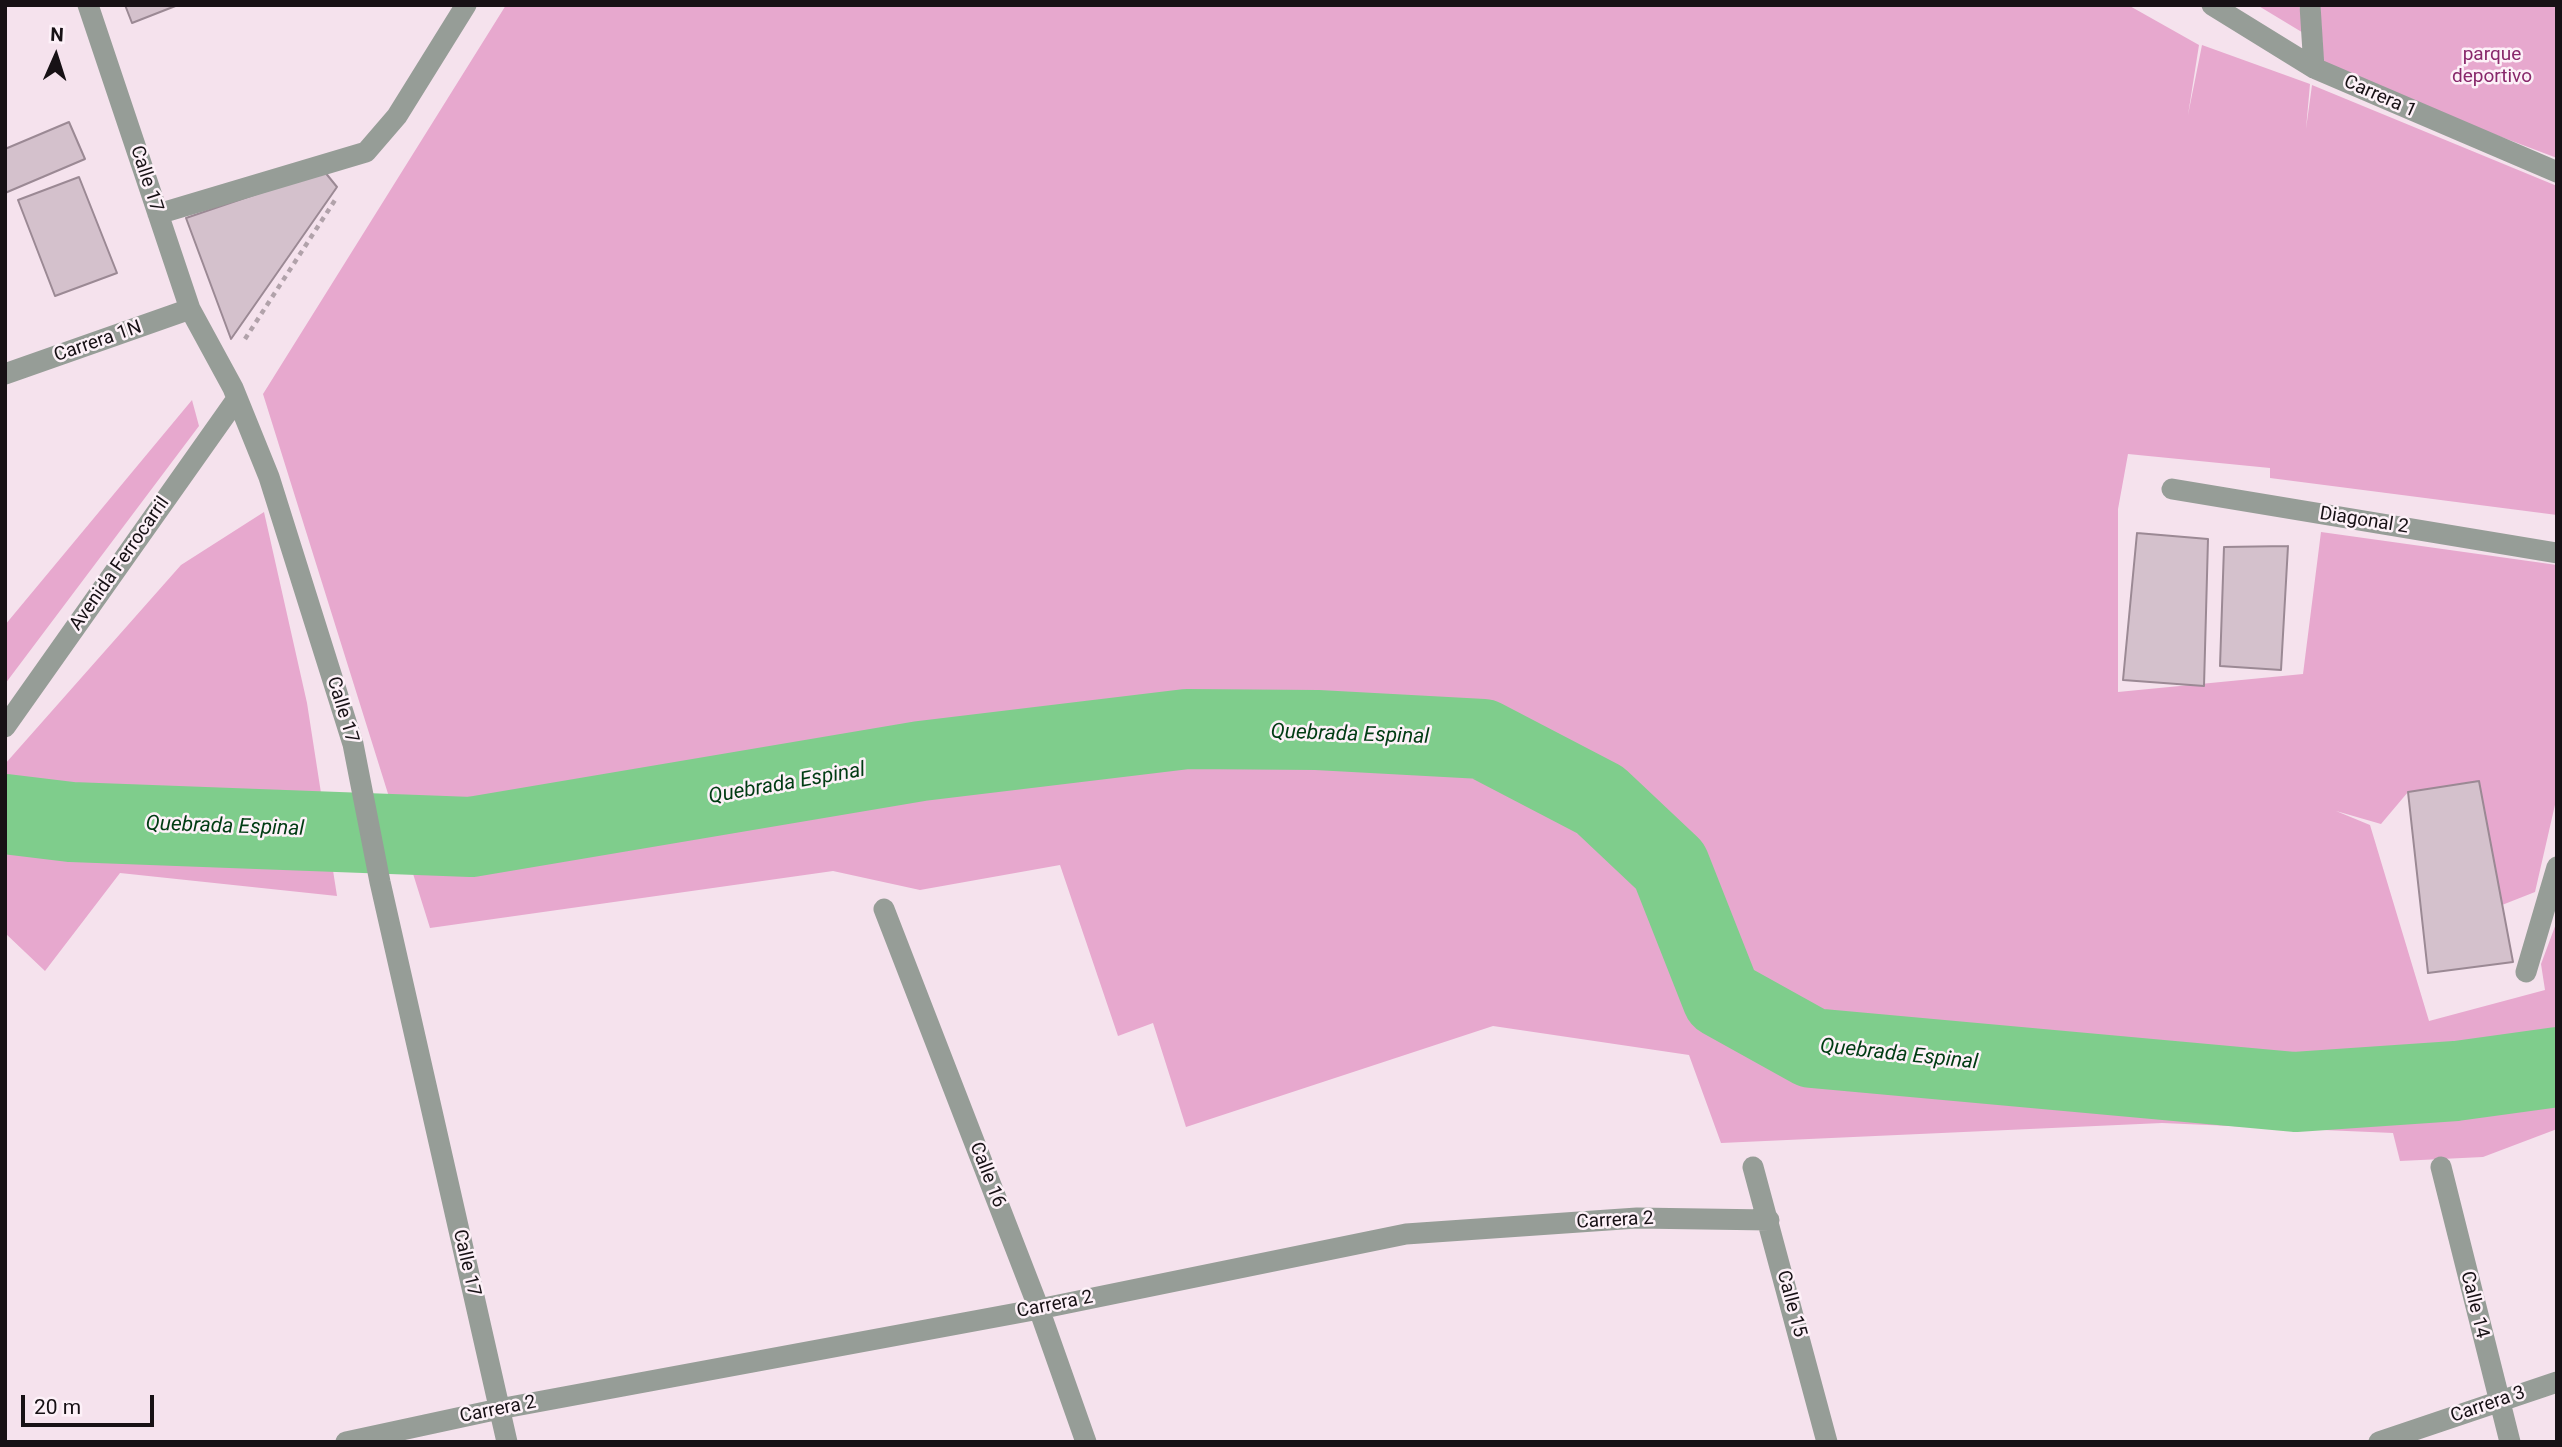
<!DOCTYPE html>
<style>
body{margin:0}
#map{position:relative;width:2562px;height:1447px;overflow:hidden;background:#f5e2ed;font-family:Roboto,sans-serif}
canvas{display:block}
.frame{position:absolute;inset:0;border:7px solid #171115;pointer-events:none}
.north{position:absolute;left:21px;top:21px;width:70px;height:70px;-webkit-text-stroke:5px #fdf1f8;paint-order:stroke;rotate:3deg;font-size:19px;font-weight:700;line-height:28px;text-align:center;color:#171115}
.north::after{content:'';display:block;margin:auto;width:24px;height:32px;background:#171115;clip-path:polygon(50% 0,100% 100%,50% 72%,0 100%)}
.scale{position:absolute;left:21px;top:1395px;width:133px;height:32px;box-sizing:border-box;border:4px solid #171115;border-top:0;padding-left:9px;font-size:21px;line-height:24px;white-space:nowrap;color:#171115;-webkit-text-stroke:5px #fdf1f8;paint-order:stroke}
</style>
<div id="map">
<canvas width="2562" height="1447"></canvas>
<div class="frame"></div>
<div class="north">N</div>
<div class="scale">20 m</div>
</div>
<script>
const c = document.querySelector('canvas').getContext('2d');
c.lineJoin = 'round';
function fillPath(path, color) {
  c.fillStyle = color;
  c.fill(path, 'evenodd');
}
function shape(rows) {
  const path = new Path2D();
  for (const r of rows) {
    path.moveTo(r[0], r[1]);
    for (let i = 2; i < r.length; i += 2) path.lineTo(r[i], r[i + 1]);
  }
  return path;
}
function stroke(path, color, width, dash) {
  c.strokeStyle = color;
  c.lineWidth = width;
  c.lineCap = dash ? 'butt' : 'round';
  c.setLineDash(dash || []);
  c.stroke(path);
}
function drawText(font, color, halo, rows, align = 'center') {
  c.font = font + ' Roboto,sans-serif';
  c.lineWidth = 5;
  c.setLineDash([]);
  c.textBaseline = 'middle';
  c.strokeStyle = halo;
  c.fillStyle = color;
  for (const [text, x, y, turn = 0] of rows) {
    c.save();
    c.translate(x, y);
    c.rotate((+turn || 0) * Math.PI / 180);
    c.textAlign = isNaN(turn) ? turn : align;
    if (halo) c.strokeText(text, 0, 0);
    c.fillText(text, 0, 0);
    c.restore();
  }
}
const green = shape([
 [506,5,2128,5,2199,45,2188,115,2202,45,2310,84,2306,129,2312,85,2557,186,2557,515,2270,478,2270,468,2128,454,2118,509,2118,692,2303,674,2321,532,2557,565,2557,796,2535,892,2502,905,2479,781,2408,792,2381,824,2336,811,2370,825,2429,1021,2545,990,2541,964,2557,921,2557,1129,2483,1157,2400,1161,2393,1133,2162,1123,1721,1143,1689,1055,1493,1026,1186,1127,1153,1023,1118,1036,1060,865,920,890,833,871,430,928,263,394],
 [2257,5,2299,5,2305,34],
 [2320,5,2557,5,2557,158,2324,70],
 [192,400,199,426,5,684,5,625],
 [264,512,307,703,337,896,120,873,45,971,5,933,5,764,181,565]
]);
const river = shape([
 [5,814,71,822,471,837,921,761,1187,729,1317,730,1483,739,1600,800,1670,866,1722,998,1812,1048,2295,1092,2456,1081,2557,1067]
]);
const building = shape([
 [125,5,178,5,132,23,125,5],
 [69,122,85,159,5,193,5,149,69,122],
 [324,171,337,187,231,339,186,218,324,171],
 [79,177,117,273,55,296,18,200,79,177],
 [2137,533,2208,539,2204,686,2123,680,2137,533],
 [2288,546,2281,670,2220,666,2224,547,2288,546],
 [2479,781,2513,962,2428,973,2408,792,2479,781]
]);
const path = shape([
 [245,339,337,197]
]);
const minor = shape([
 [88,5,190,309,233,388,269,477,353,744,380,882,507,1442],
 [2212,5,2314,68,2557,172],
 [2310,5,2314,68],
 [158,214,366,152,397,116,466,5],
 [5,374,190,309],
 [2172,489,2557,553],
 [5,727,236,400],
 [884,909,1039,1309,1086,1442],
 [2526,972,2557,867],
 [1753,1167,1827,1442],
 [2441,1167,2510,1442],
 [346,1442,499,1409,1039,1309,1406,1234,1637,1218,1769,1220],
 [2379,1442,2557,1382]
]);
const parkNames = [
 ["parque",2492,55],
 ["deportivo",2492,77]
];
const streetNames = [
 ["Carrera 1",2380,97,24],
 ["Calle 17",146,179,72],
 ["Carrera 1N",98,342,-19],
 ["Diagonal 2",2364,521,9],
 ["Avenida Ferrocarril",120,564,-55],
 ["Calle 17",342,710,73],
 ["Calle 16",987,1175,69],
 ["Carrera 2",1615,1221,-3],
 ["Calle 17",466,1263,77],
 ["Calle 15",1791,1304,75],
 ["Carrera 2",1055,1305,-11],
 ["Calle 14",2474,1305,76],
 ["Carrera 3",2488,1405,-19],
 ["Carrera 2",498,1410,-11]
];
const waterNames = [
 ["Quebrada Espinal",1350,735,2],
 ["Quebrada Espinal",787,784,-10],
 ["Quebrada Espinal",225,827,2],
 ["Quebrada Espinal",1899,1055,6]
];
fillPath(green, '#e7a8ce');
stroke(river, '#7fcd8c', 80);
fillPath(building, '#d4c1cc');
stroke(building, '#9b8994', 2);
stroke(path, '#b1a2aa', 4.5, [5, 5]);
stroke(minor, '#969d97', 21);
drawText('19px', '#88286b', '#fdf1f8', parkNames);
drawText('19px', '#171115', '#fdf1f8', streetNames);
drawText('italic 21px', '#003c13', '#fdf1f8', waterNames);
</script>
